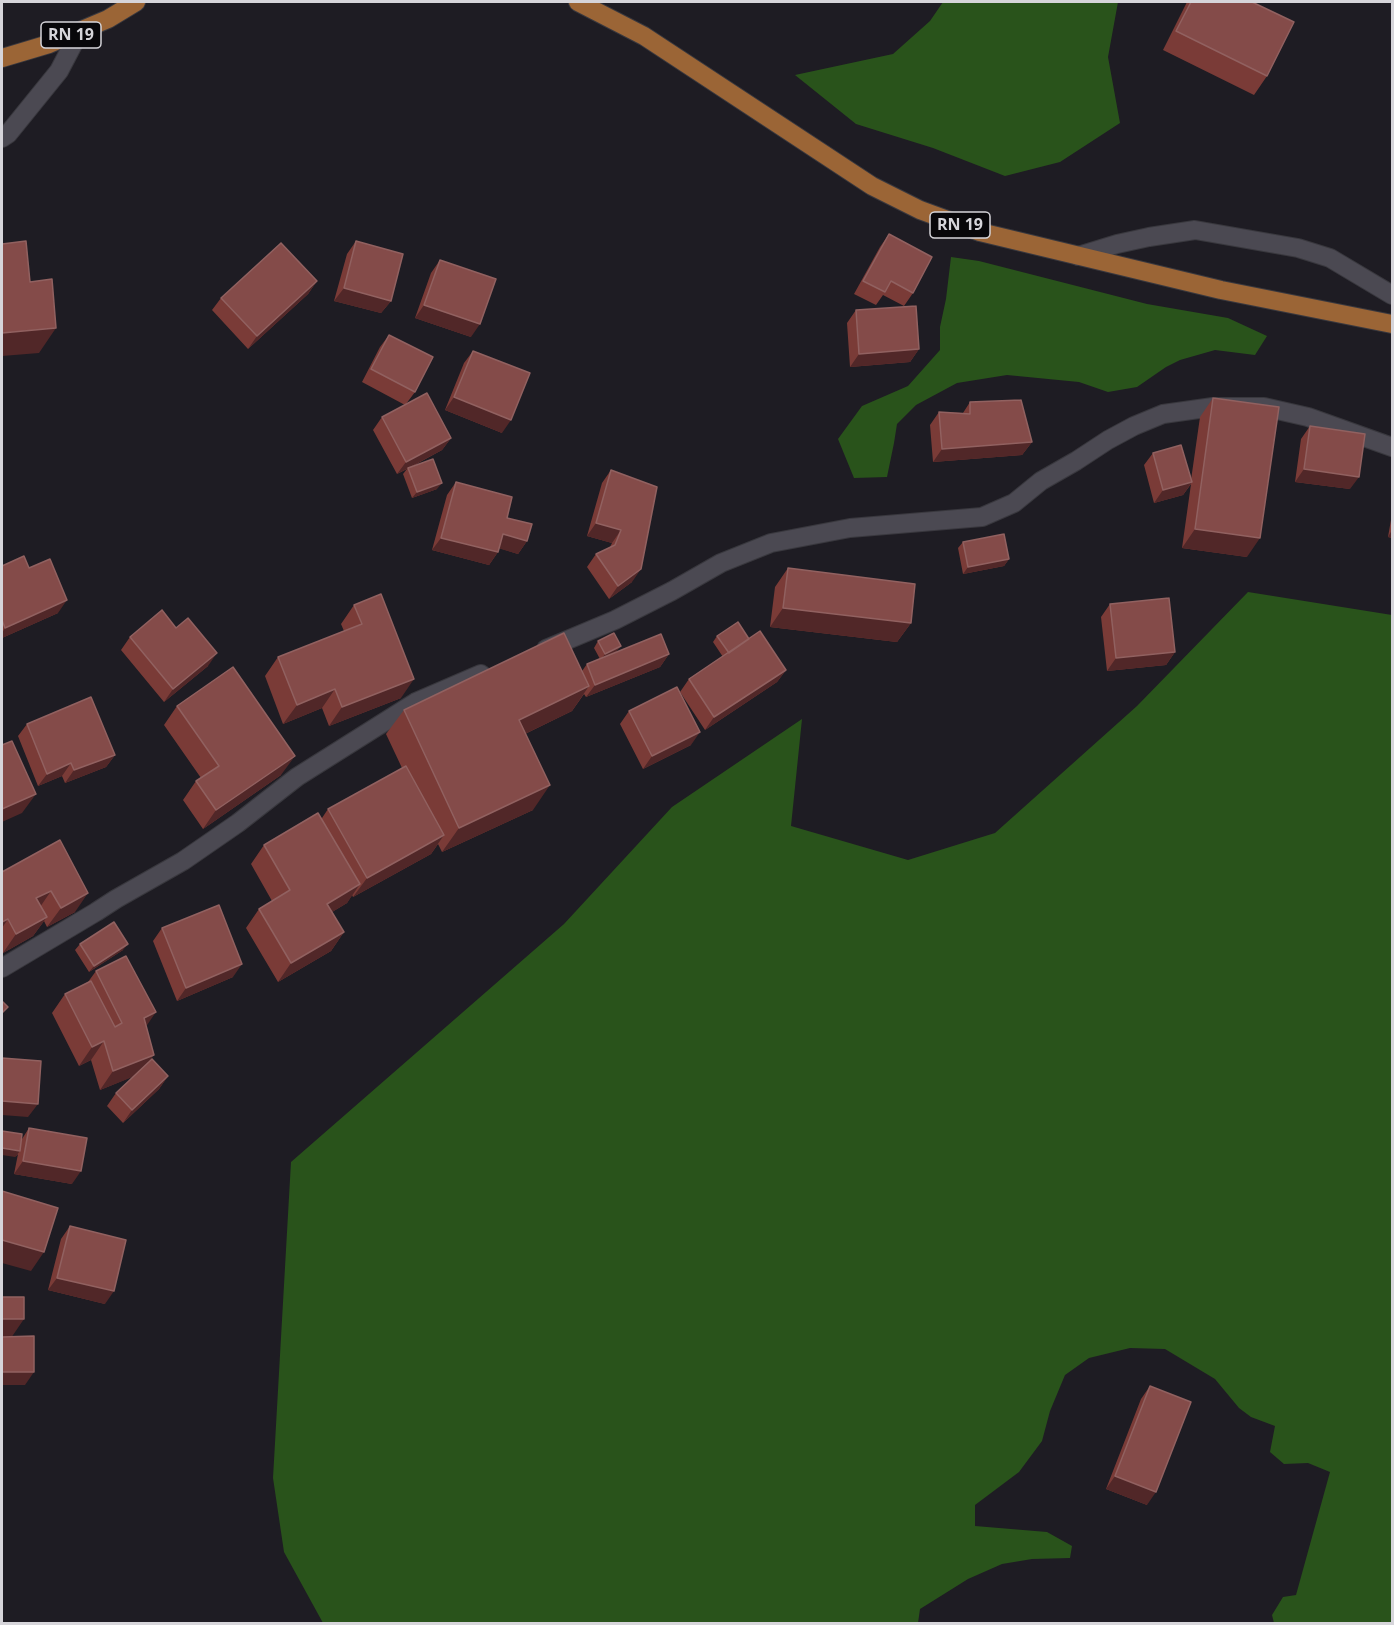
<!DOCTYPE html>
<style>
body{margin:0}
#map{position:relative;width:1394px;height:1625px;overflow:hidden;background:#1e1c23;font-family:"Open Sans",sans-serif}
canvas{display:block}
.frame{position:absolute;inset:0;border:3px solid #d6d5da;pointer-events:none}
</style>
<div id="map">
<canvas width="1394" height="1625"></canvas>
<div class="frame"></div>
</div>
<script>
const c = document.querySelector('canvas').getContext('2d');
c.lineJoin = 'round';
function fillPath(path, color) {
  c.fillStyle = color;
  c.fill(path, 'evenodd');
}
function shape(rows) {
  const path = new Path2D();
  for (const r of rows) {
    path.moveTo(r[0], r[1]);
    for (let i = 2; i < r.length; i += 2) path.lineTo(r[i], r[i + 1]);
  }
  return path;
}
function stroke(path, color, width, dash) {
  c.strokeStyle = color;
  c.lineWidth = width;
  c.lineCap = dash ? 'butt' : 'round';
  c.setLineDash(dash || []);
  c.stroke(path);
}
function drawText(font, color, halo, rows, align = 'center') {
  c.font = font + ' "Open Sans",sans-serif';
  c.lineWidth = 6;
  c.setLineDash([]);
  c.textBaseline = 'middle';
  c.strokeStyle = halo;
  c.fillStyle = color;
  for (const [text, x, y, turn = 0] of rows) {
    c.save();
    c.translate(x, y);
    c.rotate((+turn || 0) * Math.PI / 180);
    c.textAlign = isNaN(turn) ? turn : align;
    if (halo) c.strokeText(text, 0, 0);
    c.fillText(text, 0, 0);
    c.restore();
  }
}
const forest = shape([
 [943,2,1118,2,1108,57,1120,123,1060,162,1005,176,933,148,856,124,795,75,893,54,930,21],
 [951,257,979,261,1147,304,1228,318,1267,336,1255,355,1215,350,1180,360,1166,367,1137,387,1108,392,1079,382,1007,375,957,383,916,405,897,424,894,443,887,477,854,478,838,439,862,406,908,386,940,350,940,327,946,299],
 [1248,592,1392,615,1392,1623,1274,1623,1272,1615,1283,1597,1296,1595,1330,1472,1308,1463,1284,1464,1270,1452,1275,1426,1251,1417,1239,1408,1215,1379,1165,1349,1130,1348,1089,1358,1065,1375,1050,1411,1042,1441,1019,1472,975,1505,975,1526,1047,1532,1072,1546,1070,1558,1032,1559,1002,1564,968,1579,920,1609,918,1623,323,1623,284,1552,273,1478,291,1162,564,924,672,807,802,719,791,826,908,860,995,833,1137,706]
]);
const minor = shape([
 [2,138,8,134,59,71,80,31],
 [1078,256,1117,244,1149,237,1195,230,1298,248,1330,258,1392,295],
 [546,649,615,620,672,591,721,563,771,543,850,528,982,517,1014,503,1041,481,1076,461,1108,440,1134,426,1163,414,1213,407,1264,407,1308,417,1392,447],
 [2,968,96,912,116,899,183,861,238,823,297,777,416,702,481,674]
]);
const primary = shape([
 [578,2,644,36,872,186,920,210,980,232,1221,290,1392,324],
 [2,58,49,44,108,19,136,2]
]);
const wall = shape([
 [1187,2,1252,2,1267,76,1254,95,1163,50],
 [889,234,913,293,904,306,883,295,876,305,854,294,880,247],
 [356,241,391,301,381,313,334,301,347,254],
 [440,260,471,337,415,318,431,273],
 [317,281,308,294,248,349,212,310,221,298],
 [856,310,919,349,910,362,850,367,847,323],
 [389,335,415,392,406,404,451,438,442,450,411,467,437,489,412,498,403,474,407,469,397,474,373,430,382,417,405,405,362,382,380,347],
 [473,351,502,433,445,410,464,363],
 [1213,398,1247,557,1182,548,1191,484,1183,495,1154,503,1144,465,1153,453,1191,480,1200,417],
 [970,402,1032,442,1022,455,933,462,930,425,939,412,963,413],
 [1310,426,1350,489,1295,482,1301,439],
 [611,470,632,582,609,599,587,567,596,554,610,547,612,543,587,536,602,483],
 [456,482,527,541,518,554,499,548,498,552,489,565,432,550,447,495],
 [1392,514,1392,538,1388,537],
 [963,542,1009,559,1004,566,963,574,958,548],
 [2,566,58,613,2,638],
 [788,568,911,623,897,642,770,627,775,587],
 [1110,604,1175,652,1166,665,1107,671,1101,617],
 [354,605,401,698,329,726,322,708,283,724,265,676,278,657,344,631,341,624],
 [717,636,749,639,786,670,777,682,705,730,680,692,689,679,723,657,713,642],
 [130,637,208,666,164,702,121,650],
 [598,641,616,652,669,654,660,667,586,697,584,694,572,711,525,734,533,810,442,852,438,844,431,854,353,897,352,895,347,903,332,912,344,932,331,951,278,982,246,928,259,909,272,901,251,864,264,845,322,818,328,809,402,768,386,734,404,710,582,671,587,664,600,659,594,648],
 [177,706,281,775,203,829,183,800,196,781,201,778,164,725],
 [629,711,691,745,643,769,620,724],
 [27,724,115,755,106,767,65,783,62,776,38,786,18,736],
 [60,840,75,912,47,927,44,921,33,936,3,953,2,950,2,872],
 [162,928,233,977,177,1001,153,941],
 [80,944,123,950,89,972,75,950],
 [96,971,146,1026,147,1064,168,1076,159,1089,123,1123,107,1106,116,1093,134,1076,100,1090,91,1060,79,1066,52,1013,65,994,88,982],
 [29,1128,72,1184,14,1174,18,1154,15,1157,22,1139],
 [70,1226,105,1304,48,1290,61,1239],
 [1150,1386,1147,1505,1106,1489,1141,1399]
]);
const shadedWall = shape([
 [317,281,308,294,248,349,257,336],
 [344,288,391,301,381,313,334,301],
 [424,305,480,324,471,337,415,318],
 [56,328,39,353,2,356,2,333],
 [919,349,910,362,850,367,859,354],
 [454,397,511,420,502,433,445,410],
 [451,438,442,450,397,474,406,462],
 [1032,442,1022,455,933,462,942,449],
 [1304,469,1359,477,1350,489,1295,482],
 [1192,482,1183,495,1154,503,1163,490],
 [442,483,437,489,412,498,417,492],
 [596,523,621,530,612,543,587,536],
 [1195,529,1260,538,1247,557,1182,548],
 [1392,530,1392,538,1388,537],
 [503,534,527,541,518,554,494,547],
 [441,538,498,552,489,565,432,550],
 [1009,559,1004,566,963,574,968,567],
 [641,569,632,582,609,599,618,586],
 [67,600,58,613,2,638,2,633,5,628],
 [783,608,911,623,897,642,770,627],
 [621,646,616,652,600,661,605,654],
 [1175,652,1166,665,1107,671,1116,658],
 [217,653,208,666,164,702,173,689],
 [669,654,660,667,586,697,595,685],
 [786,670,777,682,705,730,714,717],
 [414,679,401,698,329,726,342,707],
 [589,686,572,711,502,745,519,720],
 [335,689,322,708,283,724,297,705],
 [700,732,691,745,643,769,652,756],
 [115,755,106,767,65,783,74,770],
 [295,756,281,775,203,829,216,810],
 [71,763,62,776,38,786,47,774],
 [550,785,533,810,442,852,459,828],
 [36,794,22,813,2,822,2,809],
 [444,835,431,854,353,897,367,878],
 [360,884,347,903,314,923,327,904],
 [51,891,38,910,36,898],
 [88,893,75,912,47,927,61,908],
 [47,917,33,936,3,953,16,934],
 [8,919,2,928,2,922],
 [344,932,331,951,278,982,291,963],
 [128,944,123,950,89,972,94,966],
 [242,964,233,977,177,1001,186,988],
 [156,1012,143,1031,144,1018],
 [104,1041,91,1060,79,1066,92,1047],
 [154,1055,140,1074,100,1090,113,1071],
 [168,1076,159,1089,123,1123,132,1110],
 [2,1101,38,1104,28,1117,2,1115],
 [2,1148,20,1151,15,1157,2,1155],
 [23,1161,81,1171,72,1184,14,1174],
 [2,1240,44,1252,31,1271,2,1263],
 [57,1278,114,1291,105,1304,48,1290],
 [2,1319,24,1319,11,1338,2,1338],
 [2,1372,34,1372,25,1385,2,1385],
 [1115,1476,1156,1492,1147,1505,1106,1489]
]);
const building = shape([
 [1191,2,1252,2,1294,22,1267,76,1176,31,1191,2],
 [889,234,932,257,913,293,891,281,885,292,863,281,889,234],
 [26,241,30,282,52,279,56,328,2,333,2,244,26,241],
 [356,241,403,254,391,301,344,288,356,241],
 [281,243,317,281,257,336,221,298,281,243],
 [440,260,496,279,480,324,424,305,440,260],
 [916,306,919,349,859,354,856,310,916,306],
 [389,335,433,357,415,392,371,369,389,335],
 [473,351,530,373,511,420,454,397,473,351],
 [427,393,451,438,406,462,382,417,427,393],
 [1213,398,1279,407,1260,538,1195,529,1213,398],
 [1021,400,1032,442,942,449,939,412,970,414,970,402,1021,400],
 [1310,426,1365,434,1359,477,1304,469,1310,426],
 [1181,445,1192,482,1163,490,1153,453,1181,445],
 [433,459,442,483,417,492,408,468,433,459],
 [611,470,657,487,641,569,618,586,596,554,615,545,621,530,596,523,611,470],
 [456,482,512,497,507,518,532,524,527,541,503,534,498,552,441,538,456,482],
 [1004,534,1009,559,968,567,963,542,1004,534],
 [24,556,29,568,50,559,67,600,5,628,2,620,2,566,24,556],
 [788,568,915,584,911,623,783,608,788,568],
 [381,594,414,679,342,707,335,689,297,705,278,657,362,624,354,605,381,594],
 [1169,598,1175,652,1116,658,1110,604,1169,598],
 [162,610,176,628,188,618,217,653,173,689,130,637,162,610],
 [738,622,749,639,729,653,717,636,738,622],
 [760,631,786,670,714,717,689,679,760,631],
 [564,633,589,686,519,720,550,785,459,828,404,710,564,633],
 [614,633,621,646,605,654,598,641,614,633],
 [661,634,669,654,595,685,587,664,661,634],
 [233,667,295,756,216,810,196,781,219,766,177,706,233,667],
 [677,687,700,732,652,756,629,711,677,687],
 [91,697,115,755,74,770,71,763,47,774,27,724,91,697],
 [12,741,36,794,2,809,2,745,12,741],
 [406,766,444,835,367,878,328,809,406,766],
 [318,813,360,884,327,904,344,932,291,963,259,909,290,890,264,845,318,813],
 [60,840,88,893,61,908,51,891,36,898,47,917,16,934,8,919,2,922,2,872,60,840],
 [219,905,242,964,186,988,162,928,219,905],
 [114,922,128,944,94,966,80,944,114,922],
 [126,956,156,1012,144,1018,154,1055,113,1071,104,1041,92,1047,65,994,91,981,115,1027,122,1023,96,971,126,956],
 [2,1001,8,1007,2,1013,2,1001],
 [2,1058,41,1061,38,1104,2,1101,2,1058],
 [152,1059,168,1076,132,1110,116,1093,152,1059],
 [29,1128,87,1138,81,1171,23,1161,29,1128],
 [2,1131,22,1134,20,1151,2,1148,2,1131],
 [2,1191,58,1208,44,1252,2,1240,2,1191],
 [70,1226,126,1240,114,1291,57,1278,70,1226],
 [2,1297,24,1297,24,1319,2,1319,2,1297],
 [34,1336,34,1372,2,1372,2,1337,34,1336],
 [1150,1386,1191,1402,1156,1492,1115,1476,1150,1386]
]);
const shields = [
 [71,35,60],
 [960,225,60]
];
const shieldNames = [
 ["RN 19",71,35],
 ["RN 19",960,225]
];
fillPath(forest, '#29531b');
stroke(minor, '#39383e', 20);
stroke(primary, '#39383e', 20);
stroke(minor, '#4b4952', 18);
stroke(primary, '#9b6536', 18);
fillPath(wall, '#7a3b37');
fillPath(shadedWall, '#512728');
fillPath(building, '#844b49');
stroke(building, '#916160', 1.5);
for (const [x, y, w] of shields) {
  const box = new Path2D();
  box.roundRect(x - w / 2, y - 13, w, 26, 4.5);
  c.fillStyle = '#08070a';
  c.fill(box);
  stroke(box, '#d6d5da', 1.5);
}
drawText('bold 16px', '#d6d5da', null, shieldNames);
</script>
